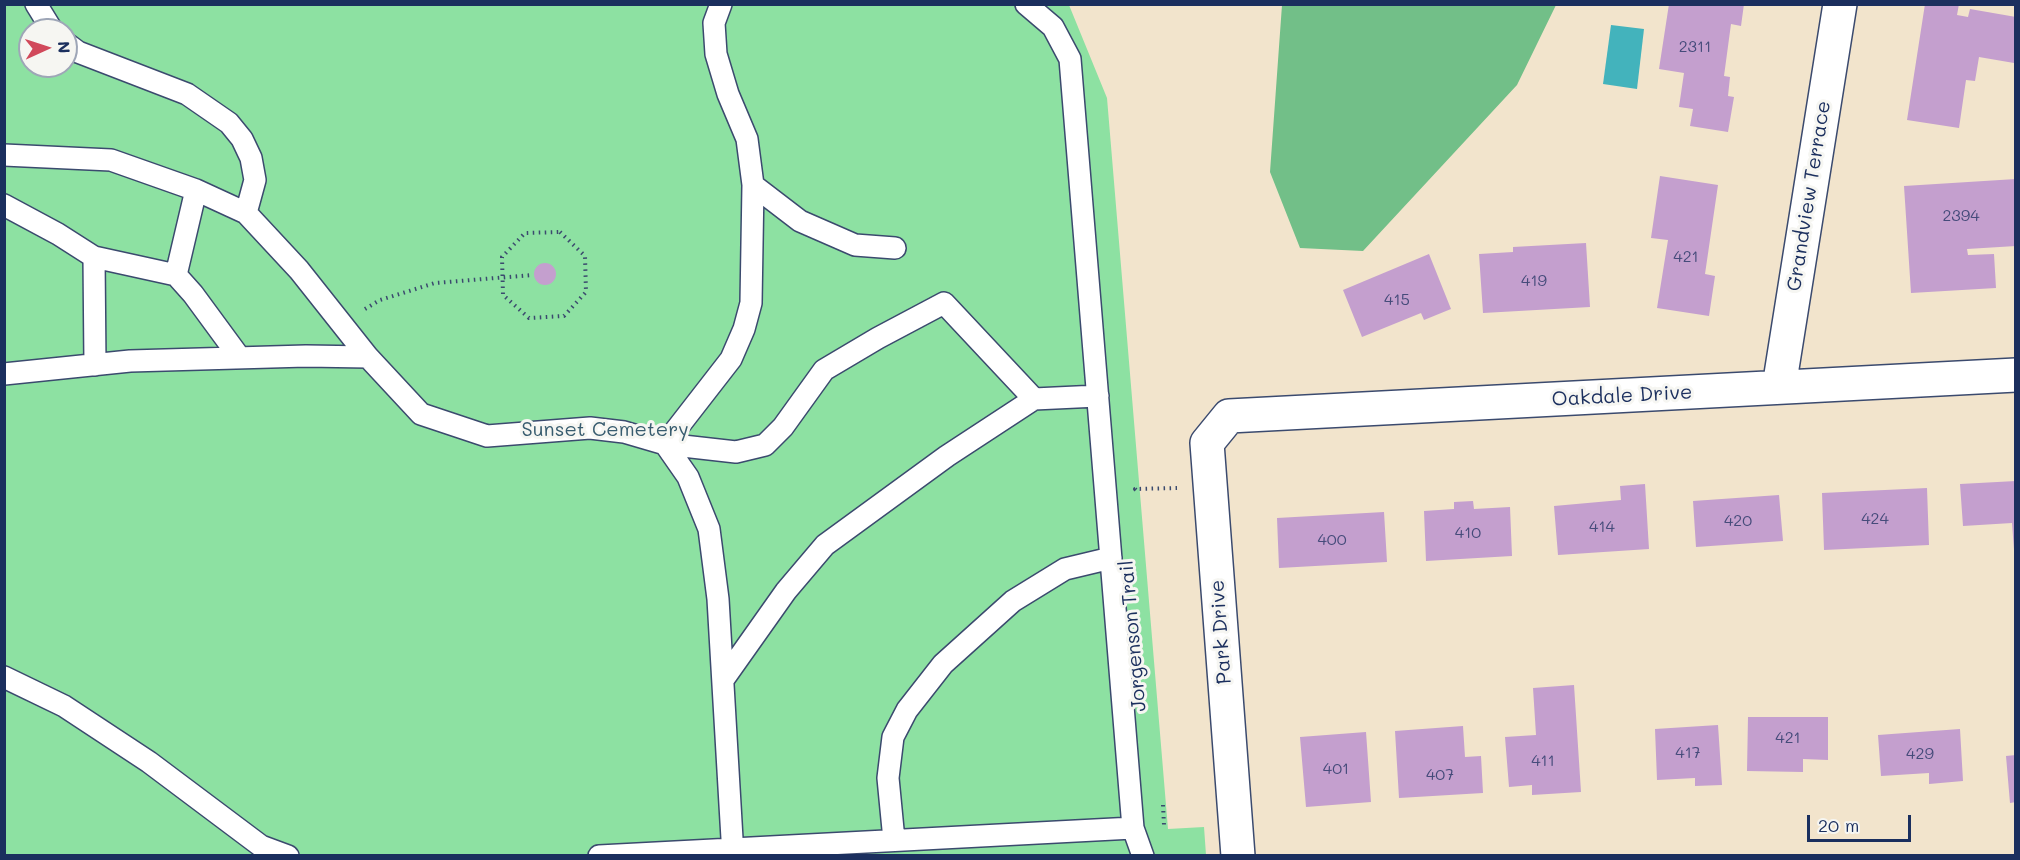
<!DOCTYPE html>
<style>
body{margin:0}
#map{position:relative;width:2020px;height:860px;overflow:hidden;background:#f2e4cc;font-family:Mali,sans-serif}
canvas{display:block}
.frame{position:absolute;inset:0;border:6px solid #1b2f5e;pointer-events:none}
.north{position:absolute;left:18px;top:18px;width:60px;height:60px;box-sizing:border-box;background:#f6f6f2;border:2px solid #9ea6b7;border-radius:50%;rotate:87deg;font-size:16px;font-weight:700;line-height:24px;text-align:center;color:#1b2f5e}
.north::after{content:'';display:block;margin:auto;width:21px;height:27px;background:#d1495b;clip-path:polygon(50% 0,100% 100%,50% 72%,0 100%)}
.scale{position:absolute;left:1807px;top:815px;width:104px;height:27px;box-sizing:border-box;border:3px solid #1b2f5e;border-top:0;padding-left:8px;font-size:18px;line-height:21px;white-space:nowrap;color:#1b2f5e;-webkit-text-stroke:4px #f6f6f2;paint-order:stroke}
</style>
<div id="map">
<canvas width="2020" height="860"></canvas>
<div class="frame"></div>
<div class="north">N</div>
<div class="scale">20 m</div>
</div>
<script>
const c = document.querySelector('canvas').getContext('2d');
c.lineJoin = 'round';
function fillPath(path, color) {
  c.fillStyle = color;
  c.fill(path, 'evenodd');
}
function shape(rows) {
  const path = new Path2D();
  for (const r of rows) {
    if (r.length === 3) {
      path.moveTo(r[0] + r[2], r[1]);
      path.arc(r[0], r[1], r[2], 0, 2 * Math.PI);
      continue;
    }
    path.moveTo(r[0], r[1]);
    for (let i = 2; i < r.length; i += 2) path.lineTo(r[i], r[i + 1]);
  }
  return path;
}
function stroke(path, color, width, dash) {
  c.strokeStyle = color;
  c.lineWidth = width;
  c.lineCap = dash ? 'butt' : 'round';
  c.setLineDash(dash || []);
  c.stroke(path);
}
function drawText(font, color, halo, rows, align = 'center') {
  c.font = font + ' Mali,sans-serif';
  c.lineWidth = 6;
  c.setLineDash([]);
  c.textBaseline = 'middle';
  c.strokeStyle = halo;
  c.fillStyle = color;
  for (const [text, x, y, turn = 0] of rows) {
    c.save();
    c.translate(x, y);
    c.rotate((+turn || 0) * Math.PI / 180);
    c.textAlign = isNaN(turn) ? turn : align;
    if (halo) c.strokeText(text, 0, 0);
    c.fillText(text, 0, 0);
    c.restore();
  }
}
const green = shape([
 [5,5,1069,5,1107,98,1168,829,1204,827,1206,855,5,856],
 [30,30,66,30,66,66,30,66]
]);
const forest = shape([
 [1282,5,1282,4,1556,5,1517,85,1363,251,1300,248,1270,172]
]);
const water = shape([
 [1611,25,1644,29,1637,89,1603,84]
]);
const building = shape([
 [1669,4,1744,4,1741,26,1731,24,1724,76,1730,77,1728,96,1734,97,1728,132,1690,126,1693,109,1679,107,1684,73,1659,69],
 [1925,4,1959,4,1957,15,1968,17,1970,9,2016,17,2014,63,1979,57,1975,81,1966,80,1959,128,1907,120],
 [1660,176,1718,185,1705,274,1715,276,1709,316,1657,308,1668,240,1651,238],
 [2016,179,2016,246,1967,249,1968,255,1994,254,1996,288,1911,293,1904,186],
 [1586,243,1590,307,1483,313,1479,254,1513,252,1513,247],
 [1429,254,1451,309,1424,320,1421,313,1362,337,1343,290],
 [545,274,11],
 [2016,481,2016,550,2014,550,2012,523,1963,526,1960,484],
 [1645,484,1649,549,1558,555,1554,506,1621,500,1620,486],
 [1927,488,1929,545,1824,550,1822,493],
 [1779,495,1783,541,1696,547,1693,501],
 [1473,501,1474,509,1510,507,1512,556,1426,561,1424,511,1454,509,1454,502],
 [1384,512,1387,562,1279,568,1277,518],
 [1574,685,1581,792,1532,795,1532,785,1509,787,1505,737,1536,735,1533,688],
 [1748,717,1828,717,1828,760,1803,759,1803,772,1747,771],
 [1718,725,1722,785,1695,786,1695,778,1657,780,1655,729],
 [1463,726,1465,757,1481,756,1483,793,1399,798,1395,731],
 [1960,729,1963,781,1929,784,1929,773,1881,776,1878,735],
 [1366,732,1371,802,1306,807,1300,737],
 [2016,755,2016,802,2010,803,2006,756]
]);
const path = shape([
 [560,232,585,256,586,292,564,316,529,318,503,295,502,257,525,233,560,232],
 [365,309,380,300,435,283,533,275],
 [1136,490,1135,489,1177,488],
 [1163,805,1164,825]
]);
const service = shape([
 [36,4,52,30],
 [66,43,78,52,187,94,229,123,242,139,251,158,255,180,246,213],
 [4,155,111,160,196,190,246,213,299,270,368,357,421,414,487,436,590,428,624,432,665,444,736,452,765,445,783,427,824,370,878,338,944,303,1034,399,1098,396],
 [753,185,800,221,855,245,895,248],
 [4,205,58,234,94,257,176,275,193,294,240,358],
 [94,257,95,365],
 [176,275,196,190],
 [4,374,130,361,306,356,368,357],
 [665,444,731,359,744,329,751,303,753,185,747,139,728,94,716,54,714,23,721,4],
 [665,444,688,477,709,529,718,599,733,856],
 [4,677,64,706,149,762,261,846,288,856],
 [723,680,786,591,825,545,947,456,1034,399],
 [1133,828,1143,856],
 [894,840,888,778,893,737,907,710,943,664,1013,601,1065,569,1111,558],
 [599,856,1133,828,1070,59,1053,27,1026,4]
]);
const minor = shape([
 [1779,387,1840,4],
 [1238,856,1207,443,1229,416,2016,375]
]);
const numberNames = [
 ["2311",1695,47],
 ["2394",1961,216],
 ["421",1686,257],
 ["419",1534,281],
 ["415",1397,300],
 ["424",1875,519],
 ["420",1738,521],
 ["414",1602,527],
 ["410",1468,533],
 ["400",1332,540],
 ["421",1788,738],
 ["417",1688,753],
 ["429",1920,754],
 ["411",1543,761],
 ["401",1336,769],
 ["407",1440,775]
];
const streetNames = [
 ["Grandview Terrace",1809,196,-81],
 ["Oakdale Drive",1622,396,-3],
 ["Park Drive",1221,632,-94],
 ["Jorgenson Trail",1133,636,-95]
];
const parkNames = [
 ["Sunset Cemetery",605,430]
];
fillPath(green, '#8de1a2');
fillPath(forest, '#72bf88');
fillPath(water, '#43b3bc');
fillPath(building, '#c49fce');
stroke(service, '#3b4a6e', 24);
stroke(minor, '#3b4a6e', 36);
stroke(path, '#3b4a6e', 4, [1.5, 4.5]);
stroke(service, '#fff', 21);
stroke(minor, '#fff', 33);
drawText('16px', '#454b7a', null, numberNames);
drawText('20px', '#1b2f5e', '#f6f6f2', streetNames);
drawText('20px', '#385c6f', '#f6f6f2', parkNames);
</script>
